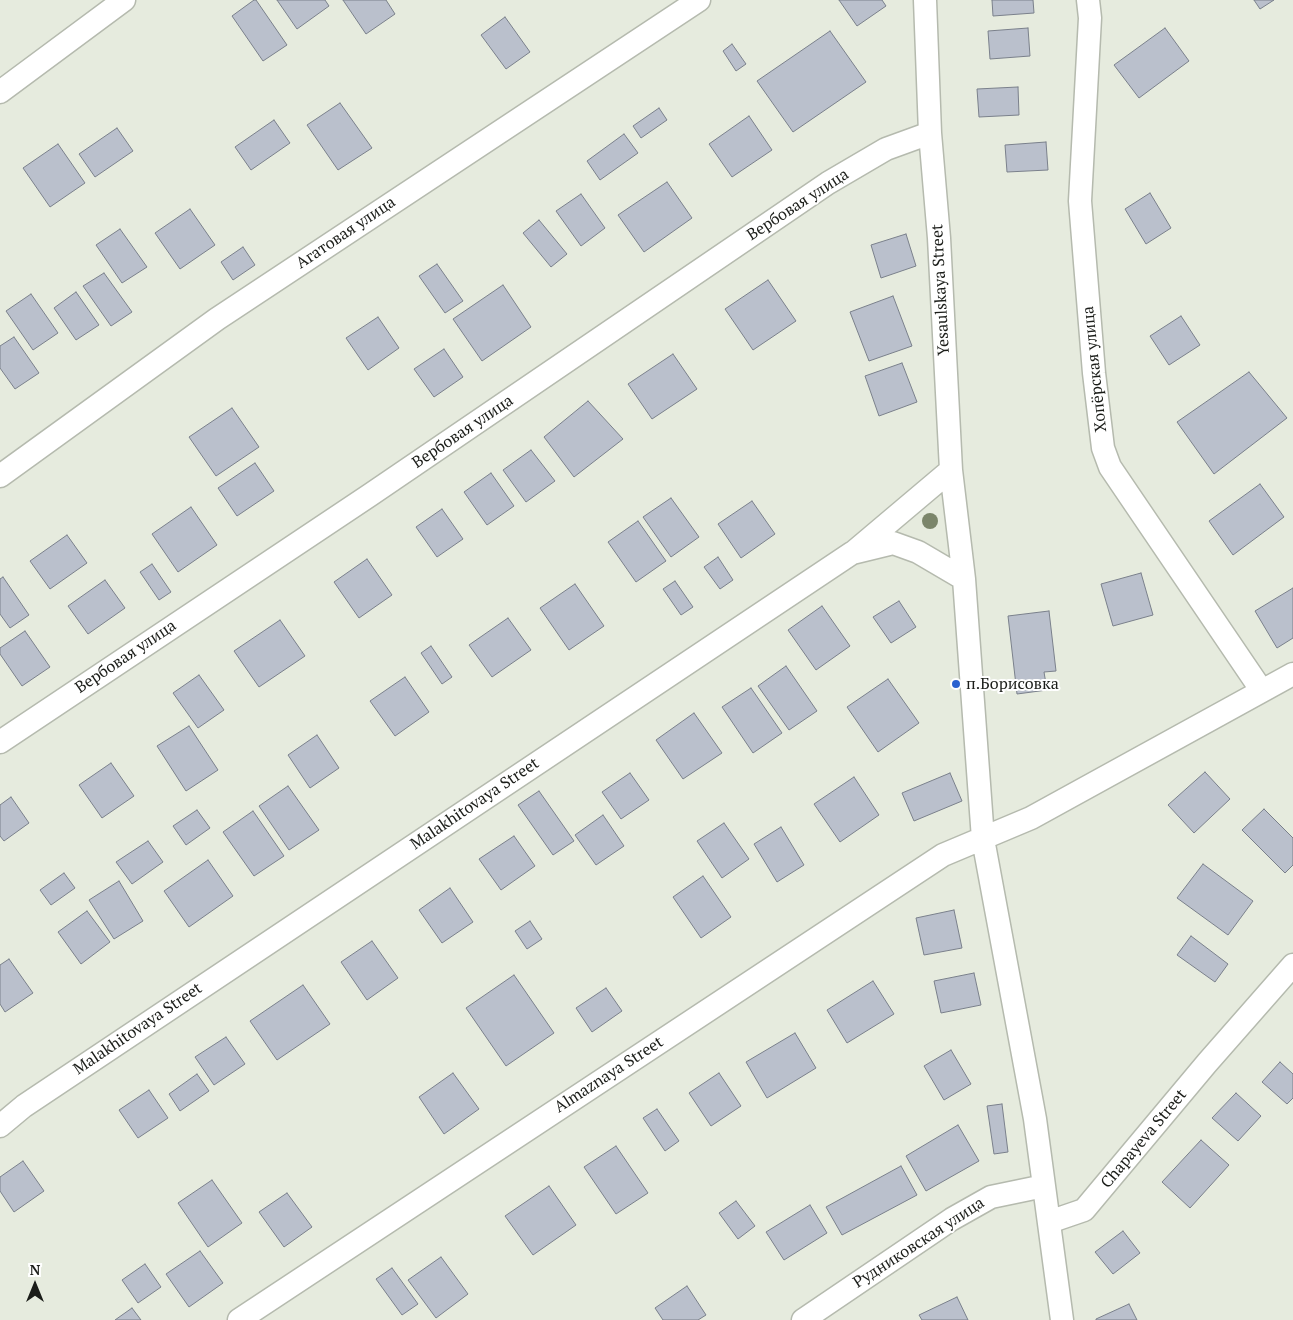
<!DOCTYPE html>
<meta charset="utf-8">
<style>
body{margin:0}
#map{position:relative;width:1293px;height:1320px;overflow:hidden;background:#e6ebde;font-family:"PT Serif",serif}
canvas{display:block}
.north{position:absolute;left:10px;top:1260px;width:50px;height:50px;-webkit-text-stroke:4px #fff;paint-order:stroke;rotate:0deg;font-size:14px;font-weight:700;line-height:20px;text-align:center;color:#1b1d19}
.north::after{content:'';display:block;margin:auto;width:18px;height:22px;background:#1b1d19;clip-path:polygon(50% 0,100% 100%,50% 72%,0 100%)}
</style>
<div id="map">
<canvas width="1293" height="1320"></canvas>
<div class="north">N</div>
</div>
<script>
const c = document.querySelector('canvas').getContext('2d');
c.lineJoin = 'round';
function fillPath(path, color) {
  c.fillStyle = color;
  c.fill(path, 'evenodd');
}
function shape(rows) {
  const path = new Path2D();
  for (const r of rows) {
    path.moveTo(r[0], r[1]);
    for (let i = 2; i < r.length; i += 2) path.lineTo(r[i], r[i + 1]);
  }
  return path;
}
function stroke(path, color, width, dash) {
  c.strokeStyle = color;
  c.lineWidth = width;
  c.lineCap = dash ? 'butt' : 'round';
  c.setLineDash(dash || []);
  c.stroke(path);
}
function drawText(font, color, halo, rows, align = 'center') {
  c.font = font + ' "PT Serif",serif';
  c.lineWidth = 4;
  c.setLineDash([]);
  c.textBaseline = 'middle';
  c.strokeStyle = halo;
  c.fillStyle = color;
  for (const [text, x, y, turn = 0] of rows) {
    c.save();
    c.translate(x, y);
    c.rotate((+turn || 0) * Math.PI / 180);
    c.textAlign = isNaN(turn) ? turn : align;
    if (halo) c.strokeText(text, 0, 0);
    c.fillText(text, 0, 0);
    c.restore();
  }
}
const building = shape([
 [254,0,256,0,287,45,263,61,232,16,254,0],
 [277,0,325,0,329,6,297,29,277,0],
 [343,0,386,0,395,14,366,34,343,0],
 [839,0,882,0,886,6,857,26,839,0],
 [992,0,1033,0,1034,13,993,16,992,0],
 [1254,0,1274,0,1260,9,1254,0],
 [505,17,530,52,506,69,481,35,505,17],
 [1028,28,1030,56,990,59,988,31,1028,28],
 [1165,28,1189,61,1139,98,1114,65,1165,28],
 [830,31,866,82,793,132,757,81,830,31],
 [732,44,746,64,736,71,723,51,732,44],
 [1018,87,1019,115,979,117,977,89,1018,87],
 [340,103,372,148,338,170,307,125,340,103],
 [659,108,667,120,641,138,633,126,659,108],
 [749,116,772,150,732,177,709,144,749,116],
 [274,120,290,143,251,170,235,147,274,120],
 [117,128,133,151,95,177,79,154,117,128],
 [624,134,638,153,600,180,587,161,624,134],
 [1046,142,1048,170,1007,172,1005,145,1046,142],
 [58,144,85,183,50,207,23,168,58,144],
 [667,182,692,218,644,252,618,215,667,182],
 [1150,193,1171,228,1146,244,1125,209,1150,193],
 [581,194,605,228,581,246,556,211,581,194],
 [190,209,215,245,180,269,155,233,190,209],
 [539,220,567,254,551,267,523,233,539,220],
 [120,229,147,267,122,283,96,245,120,229],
 [906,234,916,266,881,278,871,245,906,234],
 [243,247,255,265,233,280,221,262,243,247],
 [437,264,463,301,445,313,419,276,437,264],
 [104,273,132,312,111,326,83,286,104,273],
 [768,280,796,321,753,350,725,309,768,280],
 [503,285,531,327,482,361,453,319,503,285],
 [76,292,99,325,76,340,54,308,76,292],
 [31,294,58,333,33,350,6,311,31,294],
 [893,296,912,346,869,361,850,312,893,296],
 [1181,316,1200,345,1169,365,1150,336,1181,316],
 [378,317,399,348,368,370,346,338,378,317],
 [14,337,39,373,15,389,0,368,0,346,14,337],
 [444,349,463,377,434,397,414,369,444,349],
 [673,354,697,389,652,419,628,384,673,354],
 [902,363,917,402,879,416,865,376,902,363],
 [1249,372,1287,418,1214,474,1177,422,1249,372],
 [588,401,623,439,574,477,544,437,588,401],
 [232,408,259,447,216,476,189,437,232,408],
 [531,450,555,481,526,502,503,470,531,450],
 [255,463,274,491,237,516,218,488,255,463],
 [491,473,514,506,487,525,464,492,491,473],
 [1260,484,1284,517,1233,555,1209,521,1260,484],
 [671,498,699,537,671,557,643,517,671,498],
 [752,501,775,534,741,558,718,524,752,501],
 [191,507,217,545,178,572,152,534,191,507],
 [442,509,463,539,437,557,416,527,442,509],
 [638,521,666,561,636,582,608,542,638,521],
 [67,535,87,563,50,589,30,561,67,535],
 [718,557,733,580,720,589,704,567,718,557],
 [367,559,392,595,359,618,334,582,367,559],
 [152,564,171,592,159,600,140,572,152,564],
 [1141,573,1153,615,1113,626,1101,584,1141,573],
 [3,577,29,615,10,628,0,614,0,579,3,577],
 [105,580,125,608,88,634,68,606,105,580],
 [675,581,693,607,681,615,663,589,675,581],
 [575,584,604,626,569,650,540,608,575,584],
 [1293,588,1293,638,1277,648,1255,611,1293,588],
 [899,601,916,627,891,643,873,617,899,601],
 [822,606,850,646,816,670,788,630,822,606],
 [1049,611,1056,671,1044,672,1047,690,1017,694,1008,616,1049,611],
 [508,618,531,650,492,677,469,645,508,618],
 [280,620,305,656,259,687,234,651,280,620],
 [25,631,50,667,22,686,0,654,0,648,25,631],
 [431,646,452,677,442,684,421,653,431,646],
 [786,666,817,711,789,730,758,686,786,666],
 [199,675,224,710,198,728,173,693,199,675],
 [405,677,429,712,395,736,370,701,405,677],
 [888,679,919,723,878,752,847,707,888,679],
 [751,688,782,733,753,753,722,707,751,688],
 [694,713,722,753,683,779,656,740,694,713],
 [189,726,218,770,186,791,157,746,189,726],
 [317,735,339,768,310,788,288,755,317,735],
 [111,763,134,796,102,818,79,785,111,763],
 [1205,772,1230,799,1194,833,1168,805,1205,772],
 [630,773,649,800,621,819,602,792,630,773],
 [950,773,962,801,914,821,902,793,950,773],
 [854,777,879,815,840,842,814,804,854,777],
 [288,786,319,830,289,850,259,806,288,786],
 [539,791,574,841,553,855,518,805,539,791],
 [11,797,29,823,4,841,0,836,0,805,11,797],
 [1264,809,1293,838,1293,865,1285,873,1242,830,1264,809],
 [197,810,210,828,186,845,173,826,197,810],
 [253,811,284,856,254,876,223,832,253,811],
 [603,815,624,846,596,865,575,835,603,815],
 [724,823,749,859,722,878,697,841,724,823],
 [781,827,804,865,777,882,754,844,781,827],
 [514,836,535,866,501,890,479,859,514,836],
 [148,841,163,862,132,884,116,862,148,841],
 [208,860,233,896,189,927,164,891,208,860],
 [1203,864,1253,901,1228,935,1177,898,1203,864],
 [64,873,75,888,51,905,40,890,64,873],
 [703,876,731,917,701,938,673,897,703,876],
 [119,881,143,921,114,939,89,900,119,881],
 [450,888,473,922,442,943,419,910,450,888],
 [954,910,962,948,924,955,916,918,954,910],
 [87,911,110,942,81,964,58,932,87,911],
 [530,921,542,939,527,949,515,931,530,921],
 [1191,936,1228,964,1215,982,1177,955,1191,936],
 [372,941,398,978,367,1000,341,962,372,941],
 [9,959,33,993,5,1012,0,1004,0,965,9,959],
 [974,973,981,1005,941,1013,934,981,974,973],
 [514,975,554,1033,506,1066,466,1008,514,975],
 [873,981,894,1014,847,1043,827,1010,873,981],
 [303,985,330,1024,277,1060,250,1021,303,985],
 [606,988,622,1011,592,1032,576,1008,606,988],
 [795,1033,816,1068,767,1098,746,1062,795,1033],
 [226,1037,245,1064,214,1085,195,1057,226,1037],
 [951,1050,971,1084,944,1100,924,1066,951,1050],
 [1280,1062,1293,1074,1293,1098,1287,1104,1262,1082,1280,1062],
 [453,1073,479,1109,444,1134,419,1097,453,1073],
 [719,1073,741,1106,711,1126,689,1093,719,1073],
 [197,1074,209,1091,180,1111,169,1094,197,1074],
 [149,1090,168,1118,138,1138,119,1110,149,1090],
 [1236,1093,1261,1116,1238,1141,1212,1118,1236,1093],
 [1002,1104,1008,1152,994,1154,987,1106,1002,1104],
 [657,1109,679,1141,665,1151,643,1118,657,1109],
 [958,1125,979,1161,926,1191,906,1156,958,1125],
 [1201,1140,1229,1165,1190,1208,1162,1182,1201,1140],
 [616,1146,648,1193,616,1214,584,1167,616,1146],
 [23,1161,44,1191,14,1212,0,1191,0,1177,23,1161],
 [901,1166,917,1195,842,1235,826,1207,901,1166],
 [212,1180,242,1223,208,1247,178,1203,212,1180],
 [549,1186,576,1225,533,1255,505,1216,549,1186],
 [287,1193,312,1227,284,1247,259,1212,287,1193],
 [736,1201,755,1226,738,1239,719,1213,736,1201],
 [810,1205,827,1233,784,1260,766,1232,810,1205],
 [1123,1231,1140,1253,1113,1274,1095,1252,1123,1231],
 [200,1251,223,1283,189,1307,166,1274,200,1251],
 [441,1257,468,1294,436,1318,408,1280,441,1257],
 [145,1264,161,1287,138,1303,122,1280,145,1264],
 [392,1268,418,1304,402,1315,376,1279,392,1268],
 [687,1286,706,1315,698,1320,663,1320,655,1308,687,1286],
 [957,1297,968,1320,922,1320,919,1315,957,1297],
 [1129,1304,1137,1320,1096,1320,1096,1319,1129,1304],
 [132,1308,141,1320,115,1320,132,1308]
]);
const street = shape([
 [925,0,930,133,939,238,951,470,964,579,983,839,1035,1119,1062,1320],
 [1088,0,1090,18,1080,201,1094,373,1103,448,1110,467,1262,691],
 [0,92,124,0],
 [0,476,217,319,699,0],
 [855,551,951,470],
 [0,742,370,495,828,183,886,149,930,133],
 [0,1126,24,1106,852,553,893,543,918,552,964,579],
 [1049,1222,1084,1210,1207,1063,1293,965],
 [239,1320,943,855,1031,818,1293,674],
 [803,1320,952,1219,991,1197,1044,1186]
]);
const trees = [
 [930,521]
];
const markers = [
 [956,684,5,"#2a61cf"]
];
const streetNames = [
 ["Вербовая улица",798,205,-33],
 ["Агатовая улица",346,233,-34],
 ["Yesaulskaya Street",941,290,-93],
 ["Хопёрская улица",1095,369,-96],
 ["Вербовая улица",463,432,-34],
 ["Вербовая улица",126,657,-34],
 ["Malakhitovaya Street",475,804,-34],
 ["Malakhitovaya Street",138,1029,-34],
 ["Almaznaya Street",609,1075,-33],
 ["Chapayeva Street",1144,1139,-50],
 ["Рудниковская улица",919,1243,-33]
];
const poiNames = [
 ["п.Борисовка",966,684]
];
fillPath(building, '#bac0cc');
stroke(building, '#7a808b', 1);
stroke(street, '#b5baae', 25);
stroke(street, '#fff', 22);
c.fillStyle = '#7b856a';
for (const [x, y] of trees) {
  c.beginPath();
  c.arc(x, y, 8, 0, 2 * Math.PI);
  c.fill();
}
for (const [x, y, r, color] of markers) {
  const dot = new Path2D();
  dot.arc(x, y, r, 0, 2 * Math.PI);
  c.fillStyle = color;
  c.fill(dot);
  stroke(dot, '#fff', 2);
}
drawText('16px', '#1b1d19', '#fff', streetNames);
drawText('16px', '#1b1d19', '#fff', poiNames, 'left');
</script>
